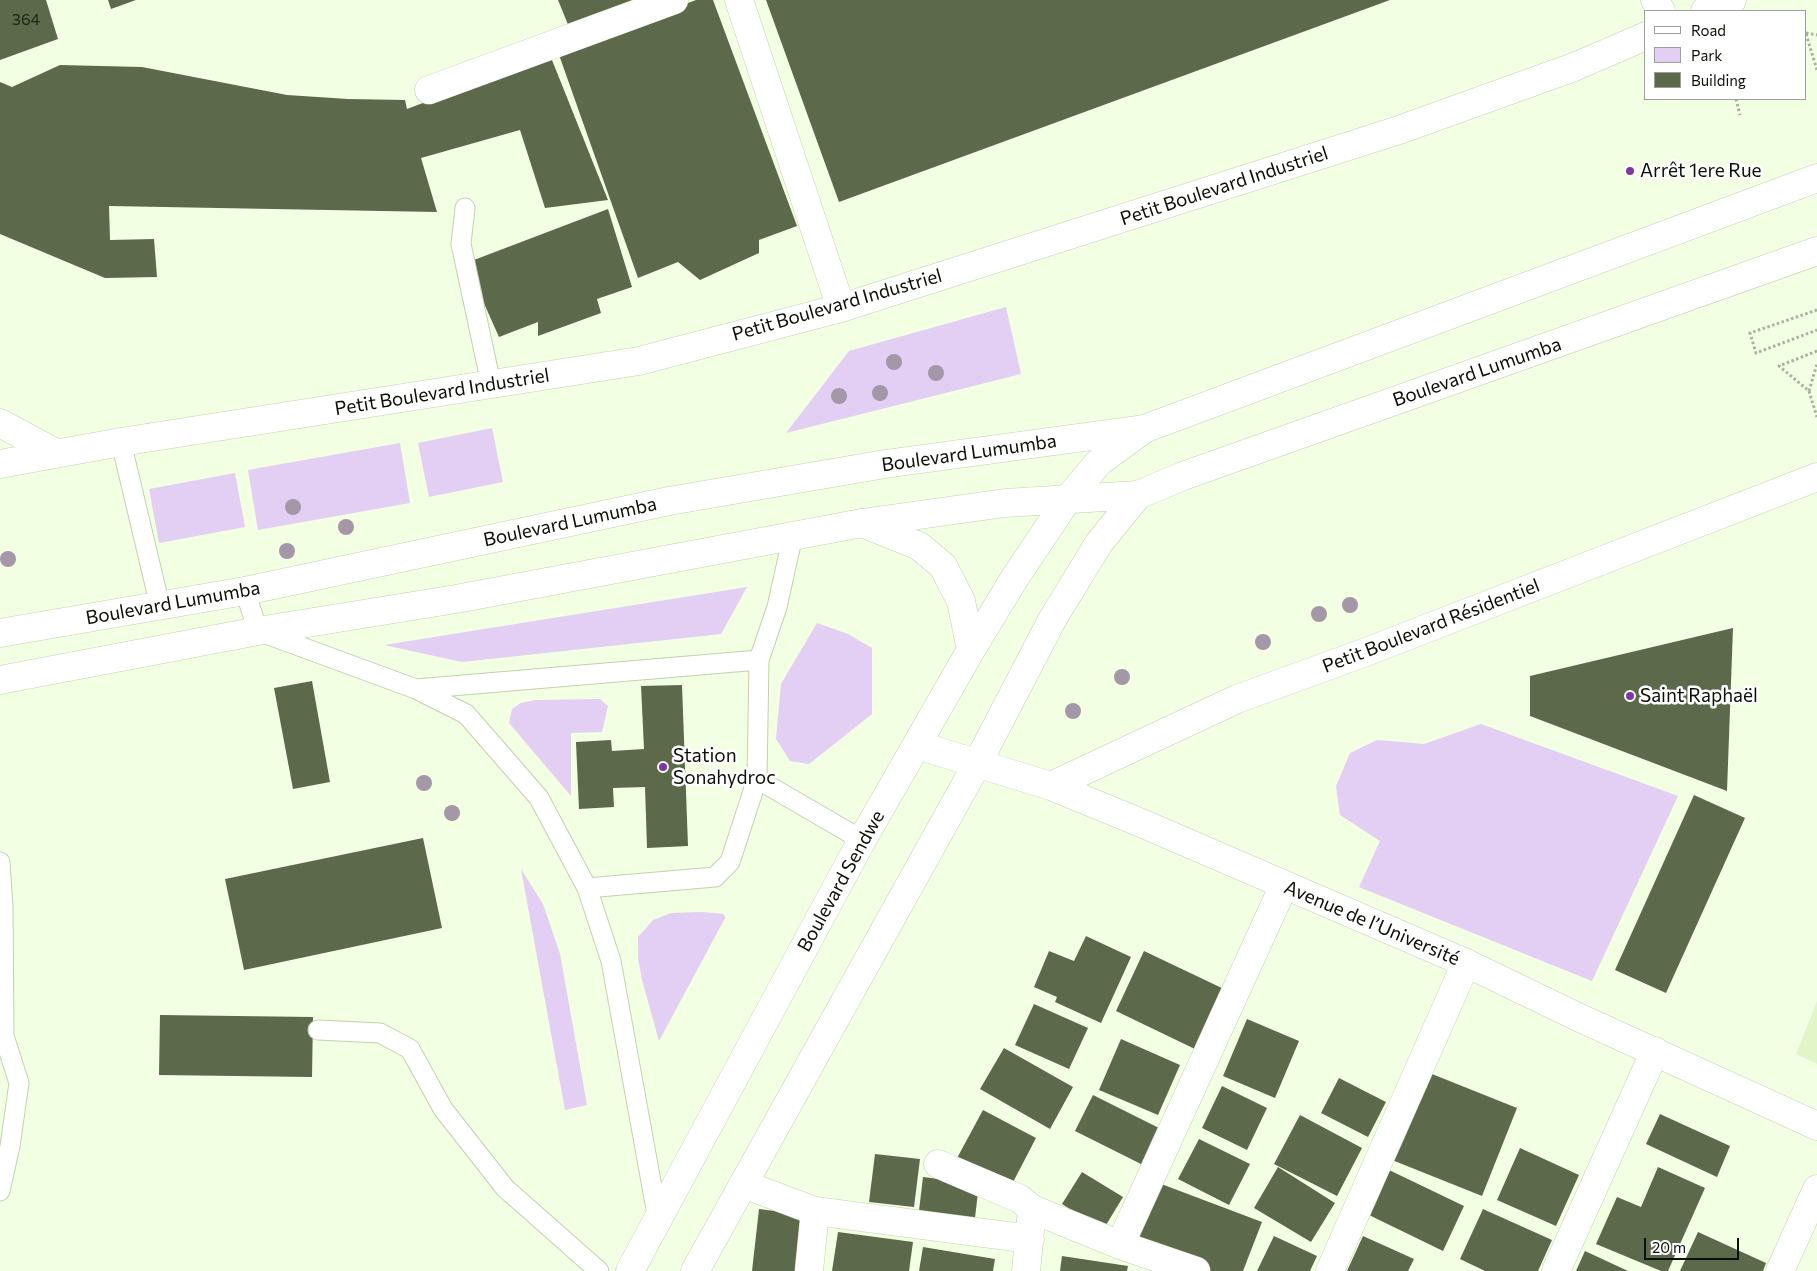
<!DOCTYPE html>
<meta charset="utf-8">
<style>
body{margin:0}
#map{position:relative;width:1817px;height:1271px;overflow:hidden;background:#f2ffe2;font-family:Commissioner,sans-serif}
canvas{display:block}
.legend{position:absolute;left:1644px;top:10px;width:162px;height:90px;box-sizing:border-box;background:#fff;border:1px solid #9d9f9b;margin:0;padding:6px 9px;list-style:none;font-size:15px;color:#0b0f05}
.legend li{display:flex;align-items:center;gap:10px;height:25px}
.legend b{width:25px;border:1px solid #9d9f9b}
.scale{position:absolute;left:1644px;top:1238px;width:95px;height:22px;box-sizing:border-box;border:2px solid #0b0f05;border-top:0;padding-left:6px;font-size:15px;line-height:18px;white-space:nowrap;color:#0b0f05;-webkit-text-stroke:4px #fff;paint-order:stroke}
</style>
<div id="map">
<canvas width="1817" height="1271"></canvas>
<ul class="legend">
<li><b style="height:6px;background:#fff"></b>Road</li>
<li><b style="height:14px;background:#e3cef4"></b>Park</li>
<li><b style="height:14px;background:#5c694a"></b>Building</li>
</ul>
<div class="scale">20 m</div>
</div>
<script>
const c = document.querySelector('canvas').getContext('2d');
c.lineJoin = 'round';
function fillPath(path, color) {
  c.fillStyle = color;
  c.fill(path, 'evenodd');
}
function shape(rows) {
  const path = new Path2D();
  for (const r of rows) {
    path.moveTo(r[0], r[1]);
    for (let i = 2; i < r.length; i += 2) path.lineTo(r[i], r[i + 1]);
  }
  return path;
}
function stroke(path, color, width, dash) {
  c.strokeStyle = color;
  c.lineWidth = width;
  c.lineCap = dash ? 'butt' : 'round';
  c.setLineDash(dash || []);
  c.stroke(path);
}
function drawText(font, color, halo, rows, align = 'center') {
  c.font = font + ' Commissioner,sans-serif';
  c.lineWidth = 5;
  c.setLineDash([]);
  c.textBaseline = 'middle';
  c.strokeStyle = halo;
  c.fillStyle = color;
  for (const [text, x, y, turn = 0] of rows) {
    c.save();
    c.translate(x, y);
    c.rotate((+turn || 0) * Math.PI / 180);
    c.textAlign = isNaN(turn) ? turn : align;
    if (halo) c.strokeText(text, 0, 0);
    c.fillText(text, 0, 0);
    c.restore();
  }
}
const built = shape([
 [1817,1001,1817,1064,1796,1054]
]);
const green = shape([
 [1006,307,1021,374,786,433,849,351],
 [492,428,503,482,429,497,418,443],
 [400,443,410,503,258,530,248,470],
 [235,473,245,527,159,543,149,489],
 [747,587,721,634,462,662,384,645],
 [817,623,848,634,872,648,872,714,809,764,790,761,776,739,781,684],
 [600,699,608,706,602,732,571,733,571,796,509,723,512,709,521,703,536,700],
 [1481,724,1678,796,1592,981,1359,887,1380,841,1340,815,1336,786,1350,753,1377,740,1424,744],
 [521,869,543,904,560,954,587,1105,565,1110],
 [704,912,724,914,725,918,659,1041,642,980,638,958,638,937,653,920,671,913]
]);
const building = shape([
 [0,0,46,0,58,39,0,60],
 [108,0,136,0,111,9],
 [558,0,637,0,569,27],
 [696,0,713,0,797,226,759,240,759,253,700,280,678,262,638,278,558,52],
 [766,0,1390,0,839,202],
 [550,55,608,200,545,208,520,130,421,158,437,212,109,206,110,240,154,239,157,277,105,278,0,234,0,82,12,87,60,65,142,67,287,95,348,99,405,100,407,109],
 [608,209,632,287,597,299,601,313,538,336,538,322,499,337,466,263],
 [1733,628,1727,791,1530,716,1530,676],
 [312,681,330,782,293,789,274,688],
 [682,685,688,846,647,848,645,787,613,788,614,807,579,809,576,742,611,740,612,751,644,749,641,686],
 [1694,795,1745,818,1666,993,1615,970],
 [423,838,442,928,244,970,225,879],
 [1086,936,1131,957,1101,1023,1055,1002,1057,997,1034,987,1049,951,1074,961],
 [1144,951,1226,990,1197,1050,1116,1011],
 [1034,1004,1088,1028,1069,1069,1015,1045],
 [160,1015,313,1017,312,1077,159,1075],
 [1247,1019,1299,1041,1275,1098,1223,1076],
 [1121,1039,1180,1065,1158,1115,1099,1090],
 [1004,1048,1073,1087,1050,1129,980,1089],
 [1427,1072,1517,1108,1482,1196,1392,1160],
 [1339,1078,1386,1102,1368,1137,1321,1113],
 [1222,1086,1267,1108,1247,1150,1202,1128],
 [1093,1095,1161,1129,1143,1165,1075,1131],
 [983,1110,1036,1138,1010,1188,956,1160],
 [1660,1114,1730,1146,1717,1177,1646,1144],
 [1300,1115,1362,1148,1337,1196,1274,1164],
 [1199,1139,1250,1164,1229,1205,1178,1179],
 [1520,1148,1579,1175,1556,1226,1497,1200],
 [875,1154,920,1159,914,1207,869,1202],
 [1278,1167,1335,1203,1311,1242,1254,1208],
 [1658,1167,1705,1188,1668,1271,1661,1271,1596,1244,1617,1197,1641,1207],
 [1389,1170,1464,1206,1443,1251,1369,1215],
 [1082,1172,1123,1197,1103,1230,1062,1204],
 [923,1177,979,1184,974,1226,918,1219],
 [1156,1182,1262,1222,1243,1271,1200,1271,1132,1245],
 [759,1209,806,1215,799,1271,752,1271],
 [1483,1209,1552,1240,1538,1271,1485,1271,1460,1259],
 [838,1232,913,1242,909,1271,832,1271],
 [1698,1232,1766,1263,1763,1271,1680,1271],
 [1274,1236,1317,1256,1310,1271,1257,1271],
 [1363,1236,1414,1259,1408,1271,1347,1271],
 [923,1247,995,1259,993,1271,919,1271],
 [1585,1251,1628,1271,1576,1271],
 [1062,1256,1128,1266,1127,1271,1060,1271]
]);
const path = shape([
 [1806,33,1817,35],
 [1806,34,1817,70],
 [1736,99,1740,115],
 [1817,310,1750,333,1756,353,1817,330],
 [1817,351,1779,366,1809,391,1817,417],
 [1809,391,1817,364]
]);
const lane = shape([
 [465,208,461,244,491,384],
 [121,442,160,606],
 [245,591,258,631,416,689,466,714,539,798,587,888,611,961,658,1220],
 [416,689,759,660],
 [757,779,862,840],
 [0,862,3,907,4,1036,19,1083,10,1146,0,1191],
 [587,888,715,877,730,862,757,779,759,660,777,607,793,535],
 [318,1030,380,1033,410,1049,443,1109,505,1188,599,1271]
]);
const street = shape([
 [739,0,841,308],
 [1655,0,1661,11],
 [1705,11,1732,0],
 [429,90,674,0],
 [0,423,56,453],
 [0,464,121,442,639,361,841,308,1399,130,1574,67,1646,36],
 [938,1164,1020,1199,1032,1209,1120,1245,1196,1271],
 [743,1184,815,1211,1030,1239],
 [1120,1245,1284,885],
 [809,1271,815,1211],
 [1026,1271,1031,1220],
 [1330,1271,1466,963],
 [1556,1271,1655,1051],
 [1780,1271,1817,1189]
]);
const secondary = shape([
 [0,633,245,591,669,501,885,464,1144,429],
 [0,680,258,631,456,599,862,523,1005,503,1138,495],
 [917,745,1051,786,1139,822,1466,963,1580,1018,1817,1126],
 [1051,786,1237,699,1366,652,1817,477]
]);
const highway = shape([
 [862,523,919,546,943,566,961,601,971,650],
 [630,1271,862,840,971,650,1014,579,1067,500,1099,462,1144,429,1817,178],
 [695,1271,977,764,1052,620,1099,543,1138,495,1183,476,1817,251]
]);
const trees = [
 [894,362],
 [936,373],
 [880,393],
 [839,396],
 [293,507],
 [346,527],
 [287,551],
 [8,559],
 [1350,605],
 [1319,614],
 [1263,642],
 [1122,677],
 [1073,711],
 [424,783],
 [452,813]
];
const markers = [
 [1630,171,5,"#7d35a7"],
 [1630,696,5,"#7d35a7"],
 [663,767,5,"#7d35a7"]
];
const numberNames = [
 ["364",26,20]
];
const poiNames = [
 ["Arrêt 1ere Rue",1640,171],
 ["Saint Raphaël",1640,696],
 ["Station",673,756],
 ["Sonahydroc",673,778]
];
const streetNames = [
 ["Petit Boulevard Industriel",1224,186,-18],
 ["Petit Boulevard Industriel",837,305,-16],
 ["Boulevard Lumumba",1477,372,-19],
 ["Petit Boulevard Industriel",442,392,-9],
 ["Boulevard Lumumba",969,453,-8],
 ["Boulevard Lumumba",570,522,-12],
 ["Boulevard Lumumba",173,603,-10],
 ["Petit Boulevard Résidentiel",1431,626,-21],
 ["Boulevard Sendwe",841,881,-61],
 ["Avenue de l’Université",1372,923,23]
];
fillPath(built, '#e2f5c9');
fillPath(green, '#e3cef4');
fillPath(building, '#5c694a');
stroke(lane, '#c2d1ae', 21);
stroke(street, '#c2d1ae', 29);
stroke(secondary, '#c2d1ae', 29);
stroke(highway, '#c2d1ae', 29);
stroke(path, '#a8b29b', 3, [2.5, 2.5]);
stroke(lane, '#fff', 19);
stroke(street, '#fff', 28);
stroke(secondary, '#fff', 28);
stroke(highway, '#fff', 28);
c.fillStyle = '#a397a8';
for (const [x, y] of trees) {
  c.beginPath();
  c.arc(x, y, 8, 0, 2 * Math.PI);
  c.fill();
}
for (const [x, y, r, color] of markers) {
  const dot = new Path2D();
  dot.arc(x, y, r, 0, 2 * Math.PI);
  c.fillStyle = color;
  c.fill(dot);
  stroke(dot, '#fff', 2);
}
drawText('16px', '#1f2616', null, numberNames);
drawText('19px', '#0b0f05', '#fff', poiNames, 'left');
drawText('19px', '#0b0f05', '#fff', streetNames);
</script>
